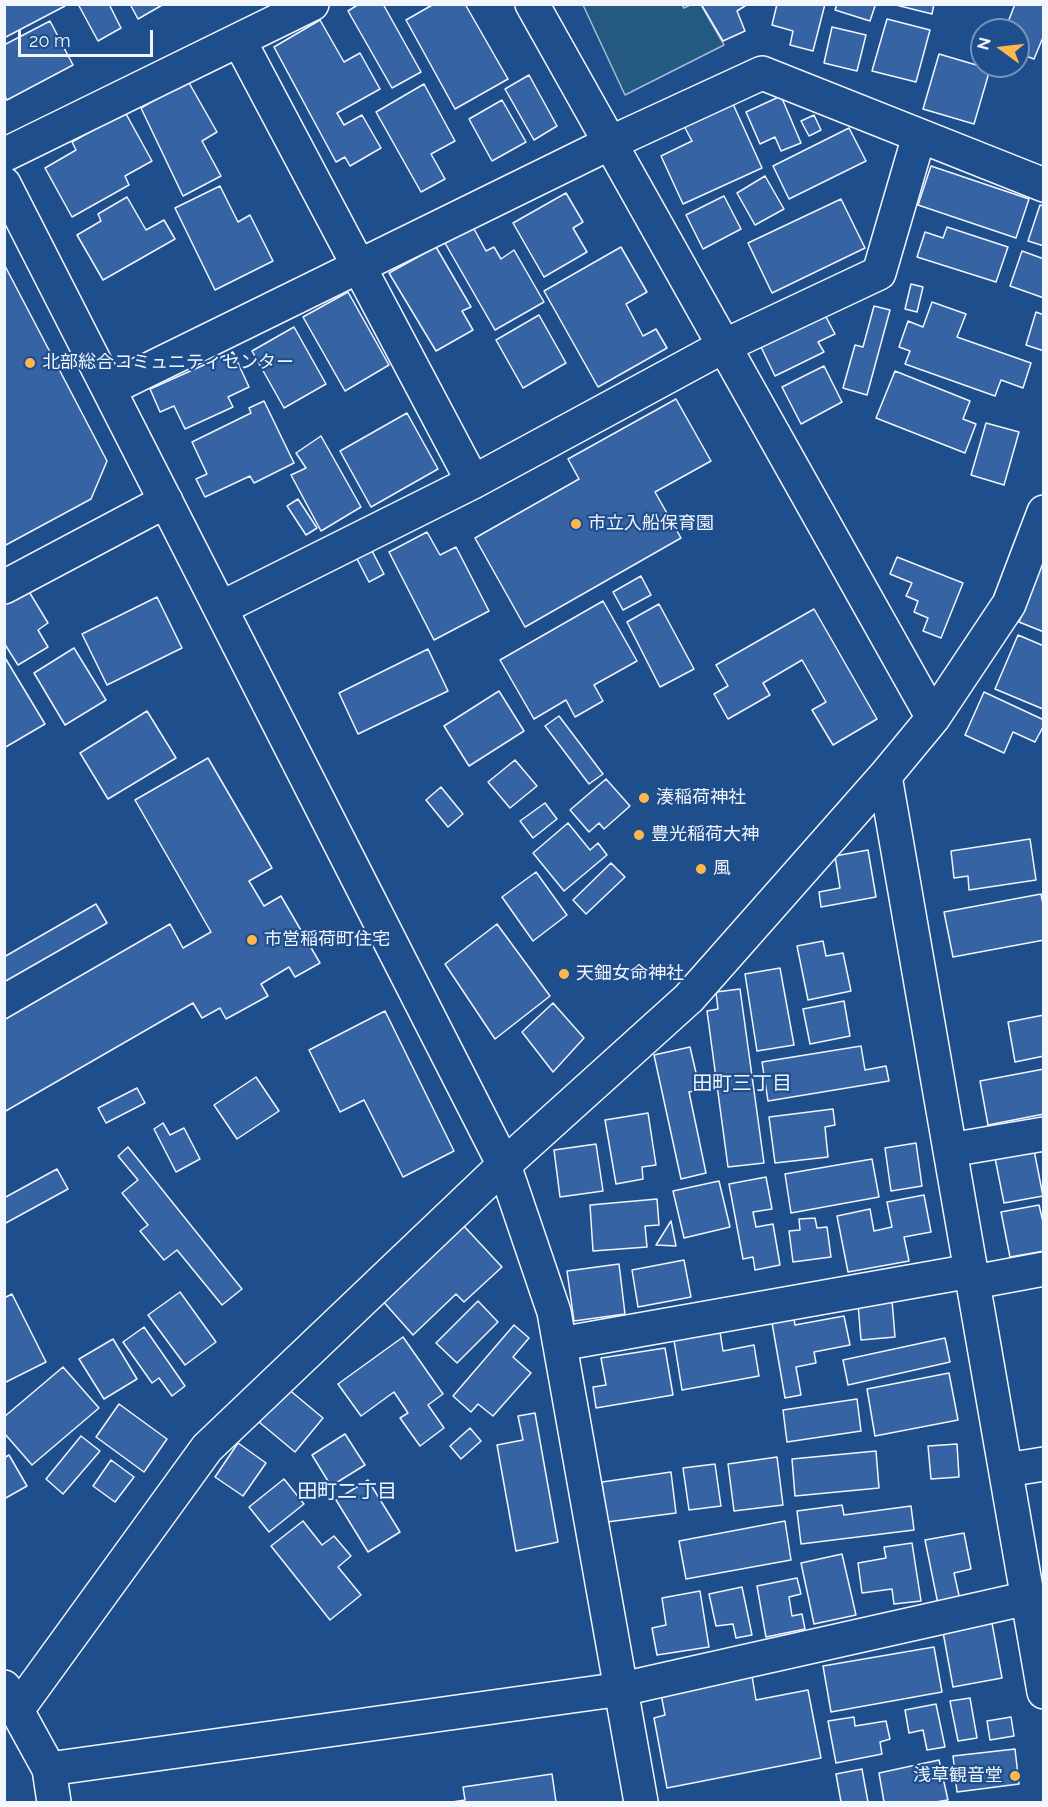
<!DOCTYPE html>
<meta charset="utf-8">
<style>
body{margin:0}
#map{position:relative;width:1048px;height:1807px;overflow:hidden;background:#1f4e8c;font-family:Raleway,sans-serif}
canvas{display:block}
.frame{position:absolute;inset:0;border:6px solid #f2f6ff;pointer-events:none}
.north{position:absolute;left:970px;top:18px;width:60px;height:60px;box-sizing:border-box;background:#1f4e8c;border:2px solid #7391ba;border-radius:50%;rotate:285deg;font-size:16px;font-weight:700;line-height:24px;text-align:center;color:#f2f6ff}
.north::after{content:'';display:block;margin:auto;width:21px;height:27px;background:#ffb74d;clip-path:polygon(50% 0,100% 100%,50% 72%,0 100%)}
.scale{position:absolute;left:18px;top:30px;width:135px;height:27px;box-sizing:border-box;border:3px solid #f2f6ff;border-top:0;padding-left:8px;font-size:18px;line-height:21px;white-space:nowrap;color:#f2f6ff;-webkit-text-stroke:4px #1f4e8c;paint-order:stroke}
</style>
<div id="map">
<canvas width="1048" height="1807"></canvas>
<div class="frame"></div>
<div class="north">N</div>
<div class="scale">20 m</div>
</div>
<script>
const c = document.querySelector('canvas').getContext('2d');
c.lineJoin = 'round';
function fillPath(path, color) {
  c.fillStyle = color;
  c.fill(path, 'evenodd');
}
function shape(rows) {
  const path = new Path2D();
  for (const r of rows) {
    path.moveTo(r[0], r[1]);
    for (let i = 2; i < r.length; i += 2) path.lineTo(r[i], r[i + 1]);
  }
  return path;
}
function stroke(path, color, width, dash) {
  c.strokeStyle = color;
  c.lineWidth = width;
  c.lineCap = dash ? 'butt' : 'round';
  c.setLineDash(dash || []);
  c.stroke(path);
}
function drawText(font, color, halo, rows, align = 'center') {
  c.font = font + ' Raleway,"Noto Sans JP",sans-serif';
  c.lineWidth = 4.5;
  c.setLineDash([]);
  c.textBaseline = 'middle';
  c.strokeStyle = halo;
  c.fillStyle = color;
  for (const [text, x, y, turn = 0] of rows) {
    c.save();
    c.translate(x, y);
    c.rotate((+turn || 0) * Math.PI / 180);
    c.textAlign = isNaN(turn) ? turn : align;
    if (halo) c.strokeText(text, 0, 0);
    c.fillText(text, 0, 0);
    c.restore();
  }
}
const green = shape([
 [681,4,684,8,690,5,701,5,724,45,625,95,583,5,681,4]
]);
const building = shape([
 [4,4,64,4,65,6,4,38,4,4],
 [78,4,109,4,121,28,98,41,78,4],
 [130,4,164,4,138,19,130,4],
 [359,4,383,4,421,72,392,88,348,11,359,4],
 [434,4,465,4,508,79,455,109,406,20,434,4],
 [701,4,748,4,737,11,745,31,723,41,701,4],
 [777,4,825,4,813,51,790,45,793,31,772,25,777,4],
 [837,4,871,4,875,6,870,21,835,10,837,4],
 [892,4,934,4,932,14,892,4],
 [1015,4,1044,4,1044,35,1034,59,1018,53,1018,30,1005,30,1015,4],
 [887,19,930,30,916,82,872,71,887,19],
 [320,20,344,62,360,53,380,89,337,113,344,125,362,115,381,148,350,166,345,157,336,162,274,47,320,20],
 [50,21,73,65,7,100,4,95,4,45,50,21],
 [832,27,866,35,857,71,824,63,832,27],
 [939,54,990,69,974,124,923,109,939,54],
 [529,75,557,126,534,140,505,89,529,75],
 [188,81,217,132,202,141,221,176,183,196,141,108,188,81],
 [424,84,455,141,431,154,445,179,421,192,376,112,424,84],
 [781,96,801,143,781,151,775,137,760,144,746,112,781,96],
 [502,100,526,142,492,161,469,119,502,100],
 [733,104,762,168,683,204,661,156,692,141,684,126,733,104],
 [125,112,152,161,125,176,129,185,72,217,45,168,76,150,72,142,125,112],
 [814,115,821,130,809,136,801,121,814,115],
 [849,128,866,161,789,199,773,166,849,128],
 [931,166,1029,199,1016,238,918,205,931,166],
 [765,176,784,209,755,225,737,193,765,176],
 [220,186,238,222,250,215,273,261,215,290,175,208,220,186],
 [566,193,583,222,573,228,587,252,544,277,513,223,566,193],
 [724,196,741,229,703,249,686,215,724,196],
 [127,197,146,230,164,220,175,239,103,280,77,235,101,221,98,214,127,197],
 [841,199,865,248,772,293,748,243,841,199],
 [1040,205,1044,206,1044,246,1028,241,1040,205],
 [473,227,486,251,494,247,501,259,514,250,544,302,495,330,445,243,473,227],
 [947,227,1008,247,996,282,917,257,925,232,943,238,947,227],
 [436,247,471,307,462,311,473,330,436,351,389,273,436,247],
 [621,247,647,292,626,304,643,336,656,329,667,348,598,387,544,291,621,247],
 [1022,251,1044,259,1044,298,1010,286,1022,251],
 [4,264,107,461,91,499,4,546,4,264],
 [911,284,923,287,917,312,905,309,911,284],
 [348,292,389,365,345,391,303,317,348,292],
 [932,302,966,314,957,337,1031,363,1023,388,1001,380,995,396,905,364,910,351,899,347,908,321,923,327,932,302],
 [874,306,890,310,867,395,843,388,855,345,863,347,874,306],
 [1036,312,1044,315,1044,351,1026,345,1036,312],
 [539,315,566,363,523,388,496,340,539,315],
 [825,315,835,334,818,342,824,352,775,376,761,347,825,315],
 [294,327,326,384,284,408,252,351,294,327],
 [233,352,249,387,228,397,233,407,185,429,174,406,160,412,150,389,233,352],
 [824,366,842,402,801,424,782,387,824,366],
 [895,371,970,401,963,419,976,424,965,453,876,418,895,371],
 [676,399,711,461,655,492,681,538,525,627,475,538,579,479,568,459,676,399],
 [264,401,294,463,254,483,250,476,205,497,196,479,207,474,192,442,251,413,249,408,264,401],
 [407,413,438,469,371,507,340,451,407,413],
 [986,423,1019,432,1004,485,971,475,986,423],
 [321,436,361,507,321,531,291,475,306,468,296,453,321,436],
 [298,499,317,528,306,535,287,506,298,499],
 [427,532,440,555,456,547,489,611,434,640,389,552,427,532],
 [370,547,384,574,369,582,355,555,370,547],
 [897,557,963,583,941,638,923,631,928,618,914,612,918,601,906,596,912,583,890,574,897,557],
 [1044,559,1044,632,1019,622,1044,559],
 [641,576,651,595,623,610,613,592,641,576],
 [28,590,48,623,38,630,48,647,18,665,4,643,4,604,28,590],
 [157,597,182,648,107,685,82,634,157,597],
 [603,601,637,661,594,685,603,701,575,717,566,700,534,719,500,660,603,601],
 [659,604,694,669,660,687,627,622,659,604],
 [814,609,877,719,833,745,812,710,826,702,802,660,763,683,770,695,728,719,714,694,728,686,716,665,814,609],
 [1018,635,1044,646,1043,709,995,689,1018,635],
 [74,648,106,700,65,725,34,673,74,648],
 [428,649,448,691,358,734,339,693,428,649],
 [4,656,45,724,4,748,4,656],
 [499,691,524,731,469,766,444,726,499,691],
 [984,692,1044,720,1044,725,1035,742,1013,732,1004,753,965,735,984,692],
 [147,711,176,758,108,799,80,753,147,711],
 [559,716,603,774,589,784,545,726,559,716],
 [208,758,272,868,249,881,264,906,281,896,320,963,295,977,289,967,261,984,268,996,226,1019,220,1008,202,1018,193,1003,4,1112,4,1020,170,924,183,948,211,932,135,800,208,758],
 [515,760,537,786,510,808,488,782,515,760],
 [606,779,630,806,604,829,599,823,589,832,570,810,606,779],
 [441,787,463,814,448,827,426,800,441,787],
 [545,803,557,819,533,838,520,821,545,803],
 [568,823,590,850,598,843,607,855,564,891,533,853,568,823],
 [1030,839,1036,880,969,890,968,876,954,878,951,851,1030,839],
 [868,850,876,897,821,907,819,892,840,888,835,856,868,850],
 [611,863,625,877,586,914,573,900,611,863],
 [536,872,567,915,533,941,502,897,536,872],
 [1041,894,1044,909,1044,940,953,957,944,912,1041,894],
 [96,904,107,923,4,982,4,957,96,904],
 [497,924,550,996,495,1039,445,964,497,924],
 [823,941,826,956,843,953,851,991,808,1000,797,946,823,941],
 [780,968,794,1045,757,1051,745,974,780,968],
 [740,989,764,1163,728,1167,707,1011,718,1009,716,992,740,989],
 [844,1001,850,1036,810,1044,803,1009,844,1001],
 [553,1003,584,1038,553,1072,522,1032,553,1003],
 [385,1011,454,1151,403,1177,364,1100,340,1112,309,1050,385,1011],
 [1044,1015,1044,1056,1015,1062,1008,1022,1044,1015],
 [861,1046,865,1070,886,1066,889,1081,768,1101,762,1062,861,1046],
 [690,1047,700,1090,689,1092,706,1173,681,1179,654,1055,690,1047],
 [1044,1069,1044,1114,988,1125,980,1081,1044,1069],
 [256,1077,279,1111,237,1139,214,1105,256,1077],
 [137,1088,145,1103,106,1123,98,1108,137,1088],
 [833,1109,835,1125,825,1127,828,1157,775,1163,769,1117,833,1109],
 [648,1113,656,1165,642,1167,643,1179,616,1184,605,1120,648,1113],
 [163,1123,170,1135,184,1128,200,1159,176,1172,154,1129,163,1123],
 [916,1143,922,1186,891,1191,885,1148,916,1143],
 [596,1144,603,1191,560,1197,554,1150,596,1144],
 [128,1147,242,1289,222,1305,177,1250,164,1260,140,1231,148,1225,122,1193,138,1180,118,1156,128,1147],
 [1034,1150,1043,1196,1004,1203,995,1158,1034,1150],
 [872,1159,879,1197,791,1213,785,1174,872,1159],
 [57,1169,68,1189,4,1224,4,1198,57,1169],
 [766,1177,772,1209,753,1212,756,1227,773,1224,780,1265,755,1270,753,1257,743,1259,729,1184,766,1177],
 [719,1181,730,1227,684,1238,673,1191,719,1181],
 [924,1195,931,1232,904,1237,909,1261,848,1272,837,1216,870,1209,874,1231,892,1227,887,1202,924,1195],
 [657,1199,659,1225,645,1226,647,1247,593,1251,590,1205,657,1199],
 [1039,1205,1044,1226,1044,1251,1010,1257,1001,1212,1039,1205],
 [815,1218,817,1228,827,1227,831,1257,793,1262,789,1231,800,1230,799,1219,815,1218],
 [671,1221,676,1246,656,1245,671,1221],
 [462,1224,502,1267,464,1302,456,1294,413,1335,381,1299,462,1224],
 [684,1260,691,1297,638,1307,632,1270,684,1260],
 [619,1264,625,1314,574,1321,567,1271,619,1264],
 [180,1292,216,1342,185,1365,148,1315,180,1292],
 [12,1294,46,1362,4,1383,4,1298,12,1294],
 [892,1300,895,1337,861,1340,858,1304,892,1300],
 [478,1301,498,1322,457,1363,436,1343,478,1301],
 [793,1314,795,1325,844,1316,850,1345,814,1352,816,1363,796,1367,801,1395,785,1398,771,1317,793,1314],
 [514,1325,529,1338,513,1357,531,1373,493,1416,478,1404,471,1412,453,1396,514,1325],
 [144,1327,185,1386,172,1396,159,1378,152,1383,123,1342,144,1327],
 [720,1332,723,1351,754,1345,759,1376,682,1390,674,1340,720,1332],
 [403,1337,443,1394,428,1405,444,1428,420,1446,400,1418,408,1413,394,1392,361,1416,338,1384,403,1337],
 [945,1338,950,1362,848,1385,843,1360,945,1338],
 [113,1339,137,1379,104,1399,79,1359,113,1339],
 [665,1348,673,1395,596,1408,593,1387,606,1385,601,1358,665,1348],
 [63,1367,99,1408,32,1465,4,1433,4,1417,63,1367],
 [949,1373,958,1420,875,1436,867,1389,949,1373],
 [287,1388,323,1418,295,1452,259,1422,287,1388],
 [857,1399,861,1431,787,1442,783,1410,857,1399],
 [119,1404,167,1439,144,1472,96,1437,119,1404],
 [535,1413,558,1542,516,1551,497,1445,523,1440,518,1416,535,1413],
 [470,1428,481,1441,461,1459,450,1446,470,1428],
 [345,1434,365,1465,331,1486,312,1455,345,1434],
 [81,1436,100,1451,63,1494,46,1479,81,1436],
 [238,1443,266,1463,243,1496,215,1477,238,1443],
 [957,1444,959,1477,931,1479,928,1446,957,1444],
 [876,1451,879,1488,795,1496,792,1459,876,1451],
 [9,1455,27,1486,4,1499,4,1458,9,1455],
 [777,1457,783,1505,734,1511,728,1464,777,1457],
 [111,1460,134,1477,115,1502,93,1486,111,1460],
 [715,1464,721,1506,689,1510,683,1468,715,1464],
 [671,1472,676,1513,607,1522,602,1482,671,1472],
 [284,1479,304,1504,269,1532,249,1507,284,1479],
 [368,1480,400,1532,368,1552,336,1500,368,1480],
 [842,1505,844,1515,911,1506,914,1530,801,1544,797,1511,842,1505],
 [303,1521,322,1545,334,1536,351,1556,338,1567,361,1595,330,1620,271,1546,303,1521],
 [785,1521,791,1560,686,1579,679,1541,785,1521],
 [964,1533,971,1569,954,1573,960,1600,938,1604,925,1540,964,1533],
 [912,1543,921,1601,894,1604,892,1589,862,1593,858,1563,886,1558,884,1547,912,1543],
 [842,1554,856,1615,814,1624,801,1563,842,1554],
 [797,1578,801,1594,789,1597,792,1616,802,1614,805,1629,766,1637,757,1586,797,1578],
 [742,1587,752,1635,736,1638,733,1624,716,1626,709,1594,742,1587],
 [700,1591,709,1647,657,1655,652,1628,666,1625,662,1598,700,1591],
 [992,1623,1002,1678,953,1687,943,1632,992,1623],
 [934,1647,942,1692,831,1712,823,1666,934,1647],
 [752,1676,756,1700,808,1690,821,1758,667,1788,654,1718,665,1715,661,1694,752,1676],
 [970,1698,977,1738,958,1741,950,1701,970,1698],
 [936,1704,945,1747,927,1750,923,1730,909,1733,905,1710,936,1704],
 [854,1717,855,1726,886,1721,890,1739,880,1742,882,1754,836,1763,828,1721,854,1717],
 [1011,1717,1014,1736,990,1740,987,1721,1011,1717],
 [1015,1749,1019,1784,957,1792,953,1756,1015,1749],
 [939,1760,948,1800,935,1802,884,1802,879,1773,939,1760],
 [862,1769,868,1802,841,1802,836,1774,862,1769],
 [552,1774,556,1802,452,1802,465,1800,463,1787,552,1774]
]);
const minor = shape([
 [532,4,933,718],
 [239,40,473,482],
 [4,155,312,4],
 [4,184,504,1165,554,1312,641,1802],
 [109,389,610,143,762,73,1044,185],
 [4,587,166,501],
 [221,608,473,482,724,346,879,273,919,136],
 [885,776,1044,1692],
 [950,1150,1044,1134],
 [974,1282,1044,1269],
 [560,1344,971,1271],
 [1006,1470,1044,1464],
 [4,1687,49,1769,54,1802],
 [17,1710,207,1448,504,1165,689,998,885,776,933,718,1009,604,1044,512],
 [49,1769,622,1689,1028,1598]
]);
const markers = [
 [30,363,6,"#ffb74d"],
 [576,524,6,"#ffb74d"],
 [644,798,6,"#ffb74d"],
 [639,835,6,"#ffb74d"],
 [701,869,6,"#ffb74d"],
 [252,940,6,"#ffb74d"],
 [564,974,6,"#ffb74d"],
 [1015,1776,6,"#ffb74d"]
];
const poiNames = [
 ["北部総合コミュニティセンター",42,363],
 ["市立入船保育園",588,524],
 ["湊稲荷神社",656,798],
 ["豊光稲荷大神",651,835],
 ["風",713,869],
 ["市営稲荷町住宅",264,940],
 ["天鈿女命神社",576,974],
 ["浅草観音堂",1003,1776,"right"]
];
const neighbourhoodNames = [
 ["田町三丁目",742,1084],
 ["田町二丁目",347,1492]
];
fillPath(green, '#245a82');
stroke(green, '#a8bbd7', 1.5);
fillPath(building, '#3563a3');
stroke(building, '#f2f6ff', 1.5);
stroke(minor, '#f2f6ff', 36);
stroke(minor, '#1f4e8c', 33);
for (const [x, y, r, color] of markers) {
  const dot = new Path2D();
  dot.arc(x, y, r, 0, 2 * Math.PI);
  c.fillStyle = color;
  c.fill(dot);
  stroke(dot, '#1f4e8c', 2);
}
drawText('18px', '#f2f6ff', '#1f4e8c', poiNames, 'left');
drawText('20px', '#f2f6ff', '#1f4e8c', neighbourhoodNames);
</script>
